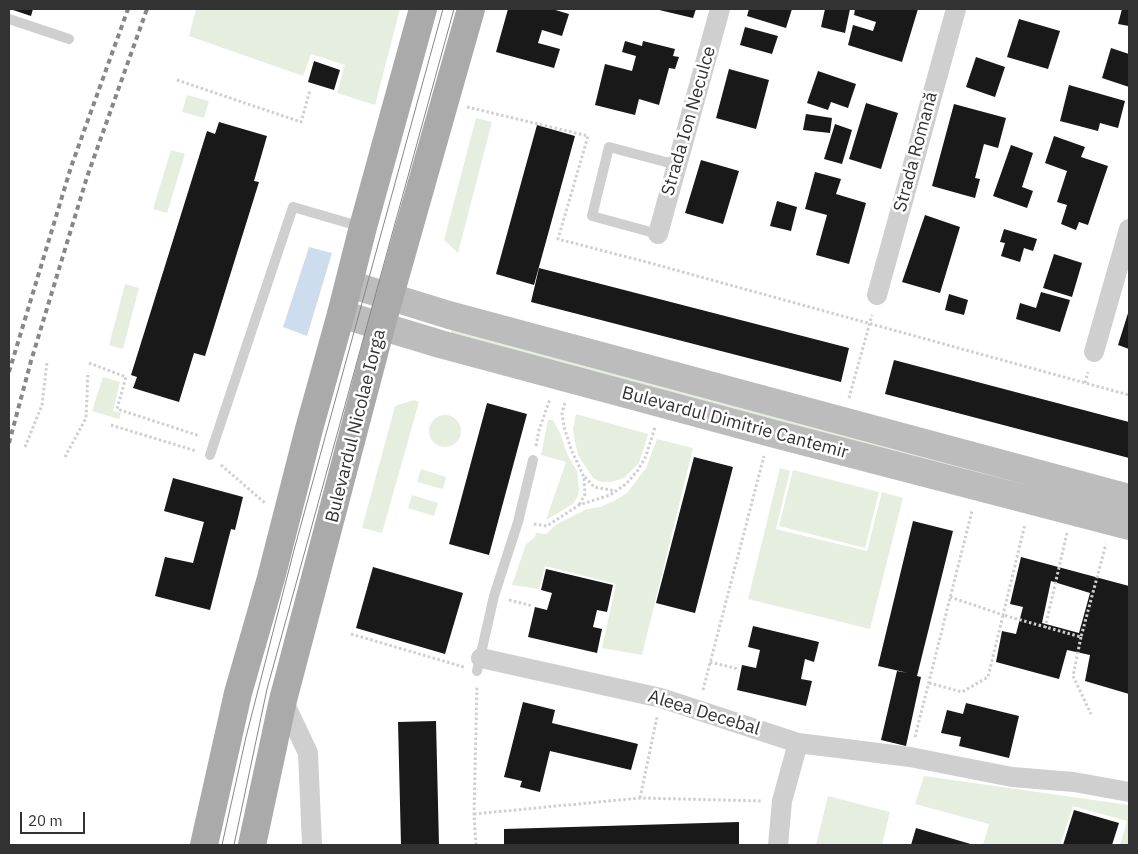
<!DOCTYPE html>
<meta charset="utf-8">
<style>
body{margin:0}
#map{position:relative;width:1138px;height:854px;overflow:hidden;background:#fff;font-family:"IBM Plex Sans",sans-serif}
canvas{display:block}
.frame{position:absolute;inset:0;border:10px solid #323232;pointer-events:none}
.scale{position:absolute;left:20px;top:812px;width:65px;height:22px;box-sizing:border-box;border:2px solid #323232;border-top:0;padding-left:6px;font-size:15px;line-height:18px;white-space:nowrap;color:#323232;-webkit-text-stroke:4px #fff;paint-order:stroke}
</style>
<div id="map">
<canvas width="1138" height="854"></canvas>
<div class="frame"></div>
<div class="scale">20 m</div>
</div>
<script>
const c = document.querySelector('canvas').getContext('2d');
c.lineJoin = 'round';
function fillPath(path, color) {
  c.fillStyle = color;
  c.fill(path, 'evenodd');
}
function shape(rows) {
  const path = new Path2D();
  for (const r of rows) {
    if (r.length === 3) {
      path.moveTo(r[0] + r[2], r[1]);
      path.arc(r[0], r[1], r[2], 0, 2 * Math.PI);
      continue;
    }
    path.moveTo(r[0], r[1]);
    for (let i = 2; i < r.length; i += 2) path.lineTo(r[i], r[i + 1]);
  }
  return path;
}
function stroke(path, color, width, dash) {
  c.strokeStyle = color;
  c.lineWidth = width;
  c.lineCap = dash ? 'butt' : 'round';
  c.setLineDash(dash || []);
  c.stroke(path);
}
function drawText(font, color, halo, rows, align = 'center') {
  c.font = font + ' "IBM Plex Sans",sans-serif';
  c.lineWidth = 5;
  c.setLineDash([]);
  c.textBaseline = 'middle';
  c.strokeStyle = halo;
  c.fillStyle = color;
  for (const [text, x, y, turn = 0] of rows) {
    c.save();
    c.translate(x, y);
    c.rotate((+turn || 0) * Math.PI / 180);
    c.textAlign = isNaN(turn) ? turn : align;
    if (halo) c.strokeText(text, 0, 0);
    c.fillText(text, 0, 0);
    c.restore();
  }
}
const green = shape([
 [196,9,400,9,375,105,337,93,345,65,311,54,303,76,189,36],
 [187,95,209,101,204,118,182,112],
 [476,118,492,122,458,253,444,240],
 [171,150,185,154,167,213,153,209],
 [125,284,139,288,123,349,109,345],
 [452,328,1129,507,1129,516,450,335],
 [103,377,120,382,113,411,121,413,119,419,92,411],
 [414,400,419,402,382,533,362,528,395,406],
 [576,414,648,434,639,463,624,478,611,482,601,482,593,478,587,469,578,455,575,442,573,429],
 [445,431,16],
 [548,420,553,420,560,433,568,456,577,471,579,489,578,496,573,504,546,520,566,462,541,455],
 [657,439,693,448,642,655,602,648,616,584,545,566,539,589,512,585,526,544,535,537,536,533,546,534,557,524,587,509,600,507,614,501,627,493,646,468],
 [780,468,790,471,776,529,867,551,882,492,903,498,870,629,748,599],
 [421,469,446,477,443,489,417,482],
 [793,470,879,492,865,548,779,526],
 [412,495,438,503,434,516,408,508],
 [924,776,1129,805,1129,845,1120,845,1127,821,1073,806,1060,845,983,845,989,824,915,804],
 [828,796,890,812,882,845,816,845]
]);
const water = shape([
 [309,247,332,253,307,336,283,327]
]);
const building = shape([
 [10,9,33,9,31,16],
 [508,9,552,9,569,14,562,36,542,30,538,43,560,49,554,68,496,52],
 [655,9,696,9,693,18],
 [749,9,792,9,786,28,747,16],
 [825,9,850,9,845,33,821,27],
 [855,9,918,9,902,62,848,45,853,25,873,31,876,22,854,15],
 [1122,9,1129,9,1129,26,1118,24],
 [1019,19,1060,31,1048,69,1007,57],
 [745,27,778,36,772,54,740,45],
 [625,41,642,46,643,41,675,49,673,56,679,57,675,69,669,68,659,105,639,99,635,115,595,105,605,64,632,71,636,56,622,52],
 [1111,48,1129,54,1129,87,1102,78],
 [976,57,1005,67,995,97,966,87],
 [314,61,340,70,334,90,308,82],
 [729,69,769,80,756,129,716,118],
 [818,71,856,84,848,108,831,102,828,110,807,103],
 [1069,85,1125,101,1118,128,1100,123,1098,131,1060,121],
 [866,103,898,113,881,169,849,159],
 [954,104,1006,118,998,148,984,144,975,178,980,179,975,198,932,186],
 [806,114,832,118,830,133,803,130],
 [219,122,267,136,254,181,259,182,205,356,194,353,179,402,133,388,137,377,131,375,207,131,215,134],
 [835,124,852,130,842,164,824,159],
 [537,125,575,136,534,285,496,274],
 [1054,136,1085,147,1081,157,1108,166,1088,225,1079,222,1076,230,1061,224,1067,205,1057,202,1067,171,1045,163],
 [1011,145,1033,153,1022,187,1033,191,1027,208,993,196],
 [701,160,739,171,723,224,685,213],
 [815,172,841,179,836,194,866,203,849,264,816,255,827,215,805,209],
 [777,201,797,207,791,231,770,226],
 [925,215,960,227,940,293,902,282],
 [1004,229,1037,239,1033,251,1024,248,1020,262,1001,256,1005,243,1000,242],
 [1054,254,1082,263,1072,297,1043,288],
 [539,268,849,348,841,382,531,302],
 [1041,292,1070,300,1060,332,1016,319,1020,303,1036,308],
 [949,294,968,300,964,315,945,310],
 [1129,310,1129,349,1118,345],
 [894,360,1129,422,1129,458,885,394],
 [487,403,527,414,489,555,449,544],
 [694,457,733,467,695,613,656,603],
 [173,478,243,497,235,530,231,529,210,610,155,596,165,557,193,563,204,522,164,511],
 [913,521,953,531,917,676,921,677,906,746,881,740,897,671,908,673,878,666],
 [1021,557,1129,586,1129,694,1085,681,1090,655,1067,650,1059,679,996,662,1002,631,1016,634,1023,607,1010,604],
 [1051,581,1090,593,1079,633,1042,623],
 [373,567,463,593,445,654,356,628],
 [546,569,613,585,607,612,597,610,593,627,602,629,597,653,528,637,535,607,547,610,552,593,541,590],
 [753,626,819,642,814,662,805,659,801,679,812,681,806,706,737,690,742,665,756,668,760,650,748,647],
 [523,702,555,710,552,723,638,744,631,770,550,751,540,792,520,787,522,781,504,777],
 [966,703,1019,716,1009,758,959,746,961,737,941,733,947,710,963,714],
 [436,721,439,845,401,845,398,722],
 [1074,810,1119,823,1112,845,1063,845],
 [739,822,739,845,504,845,504,829],
 [916,828,974,845,911,845]
]);
const path = shape([
 [177,80,301,122,310,90],
 [467,107,588,136,558,239,650,263,1129,395],
 [89,363,126,377,117,409,200,436],
 [1085,383,1088,372],
 [849,398,872,315],
 [565,403,562,413,564,427,571,449,584,477,585,494,579,505],
 [111,425,196,451],
 [536,446,539,430,550,399],
 [25,447,42,405,47,362],
 [65,457,86,418,88,372],
 [221,465,265,503],
 [585,477,594,487,616,491],
 [534,524,547,526,579,505,610,495,626,484,638,470,646,456,655,427],
 [950,597,1003,615,1025,524],
 [509,600,533,606],
 [1045,628,1067,533],
 [351,634,464,667],
 [1081,637,1073,676,1091,714],
 [710,662,738,669],
 [929,683,962,692,988,677,1003,615,1081,637,1106,544],
 [703,690,764,456],
 [915,737,972,511],
 [640,798,657,717],
 [474,814,640,798,763,801],
 [476,845,474,814,477,686]
]);
const lane = shape([
 [9,19,69,39],
 [658,234,592,216,609,147,677,165],
 [210,455,293,207,362,227],
 [477,671,494,596,518,522,533,460]
]);
const street = shape([
 [658,234,720,9],
 [877,295,956,9],
 [1094,352,1129,229],
 [481,658,661,698,798,743,910,757,1012,777,1074,782,1129,792],
 [283,700,308,753,312,845],
 [778,845,782,801,798,743]
]);
const secondary = shape([
 [349,284,449,315,1129,498],
 [341,314,440,344,771,433,1129,526]
]);
const primary = shape([
 [204,845,238,693,271,578,309,429,341,314,363,227,423,9],
 [252,845,283,700,381,327,471,9]
]);
const tram = shape([
 [222,845,246,737,294,550,443,9],
 [234,845,267,689,454,9]
]);
const rail = shape([
 [9,372,71,167,128,9],
 [9,443,31,361,87,177,147,9]
]);
const streetNames = [
 ["Strada Ion Neculce",689,121,-74],
 ["Strada Romană",916,152,-75],
 ["Bulevardul Dimitrie Cantemir",735,423,15],
 ["Bulevardul Nicolae Iorga",356,426,-76],
 ["Aleea Decebal",704,713,17]
];
fillPath(green, '#e6eee0');
fillPath(water, '#cdddee');
fillPath(building, '#191919');
stroke(path, '#cfcfcf', 3, [2.5, 2.5]);
stroke(lane, '#cfcfcf', 10);
stroke(street, '#cfcfcf', 20);
stroke(secondary, '#bcbcbc', 28);
stroke(primary, '#aaa', 28);
stroke(tram, '#878787', 1);
stroke(rail, '#878787', 4, [5, 4]);
drawText('18px', '#323232', '#fff', streetNames);
</script>
